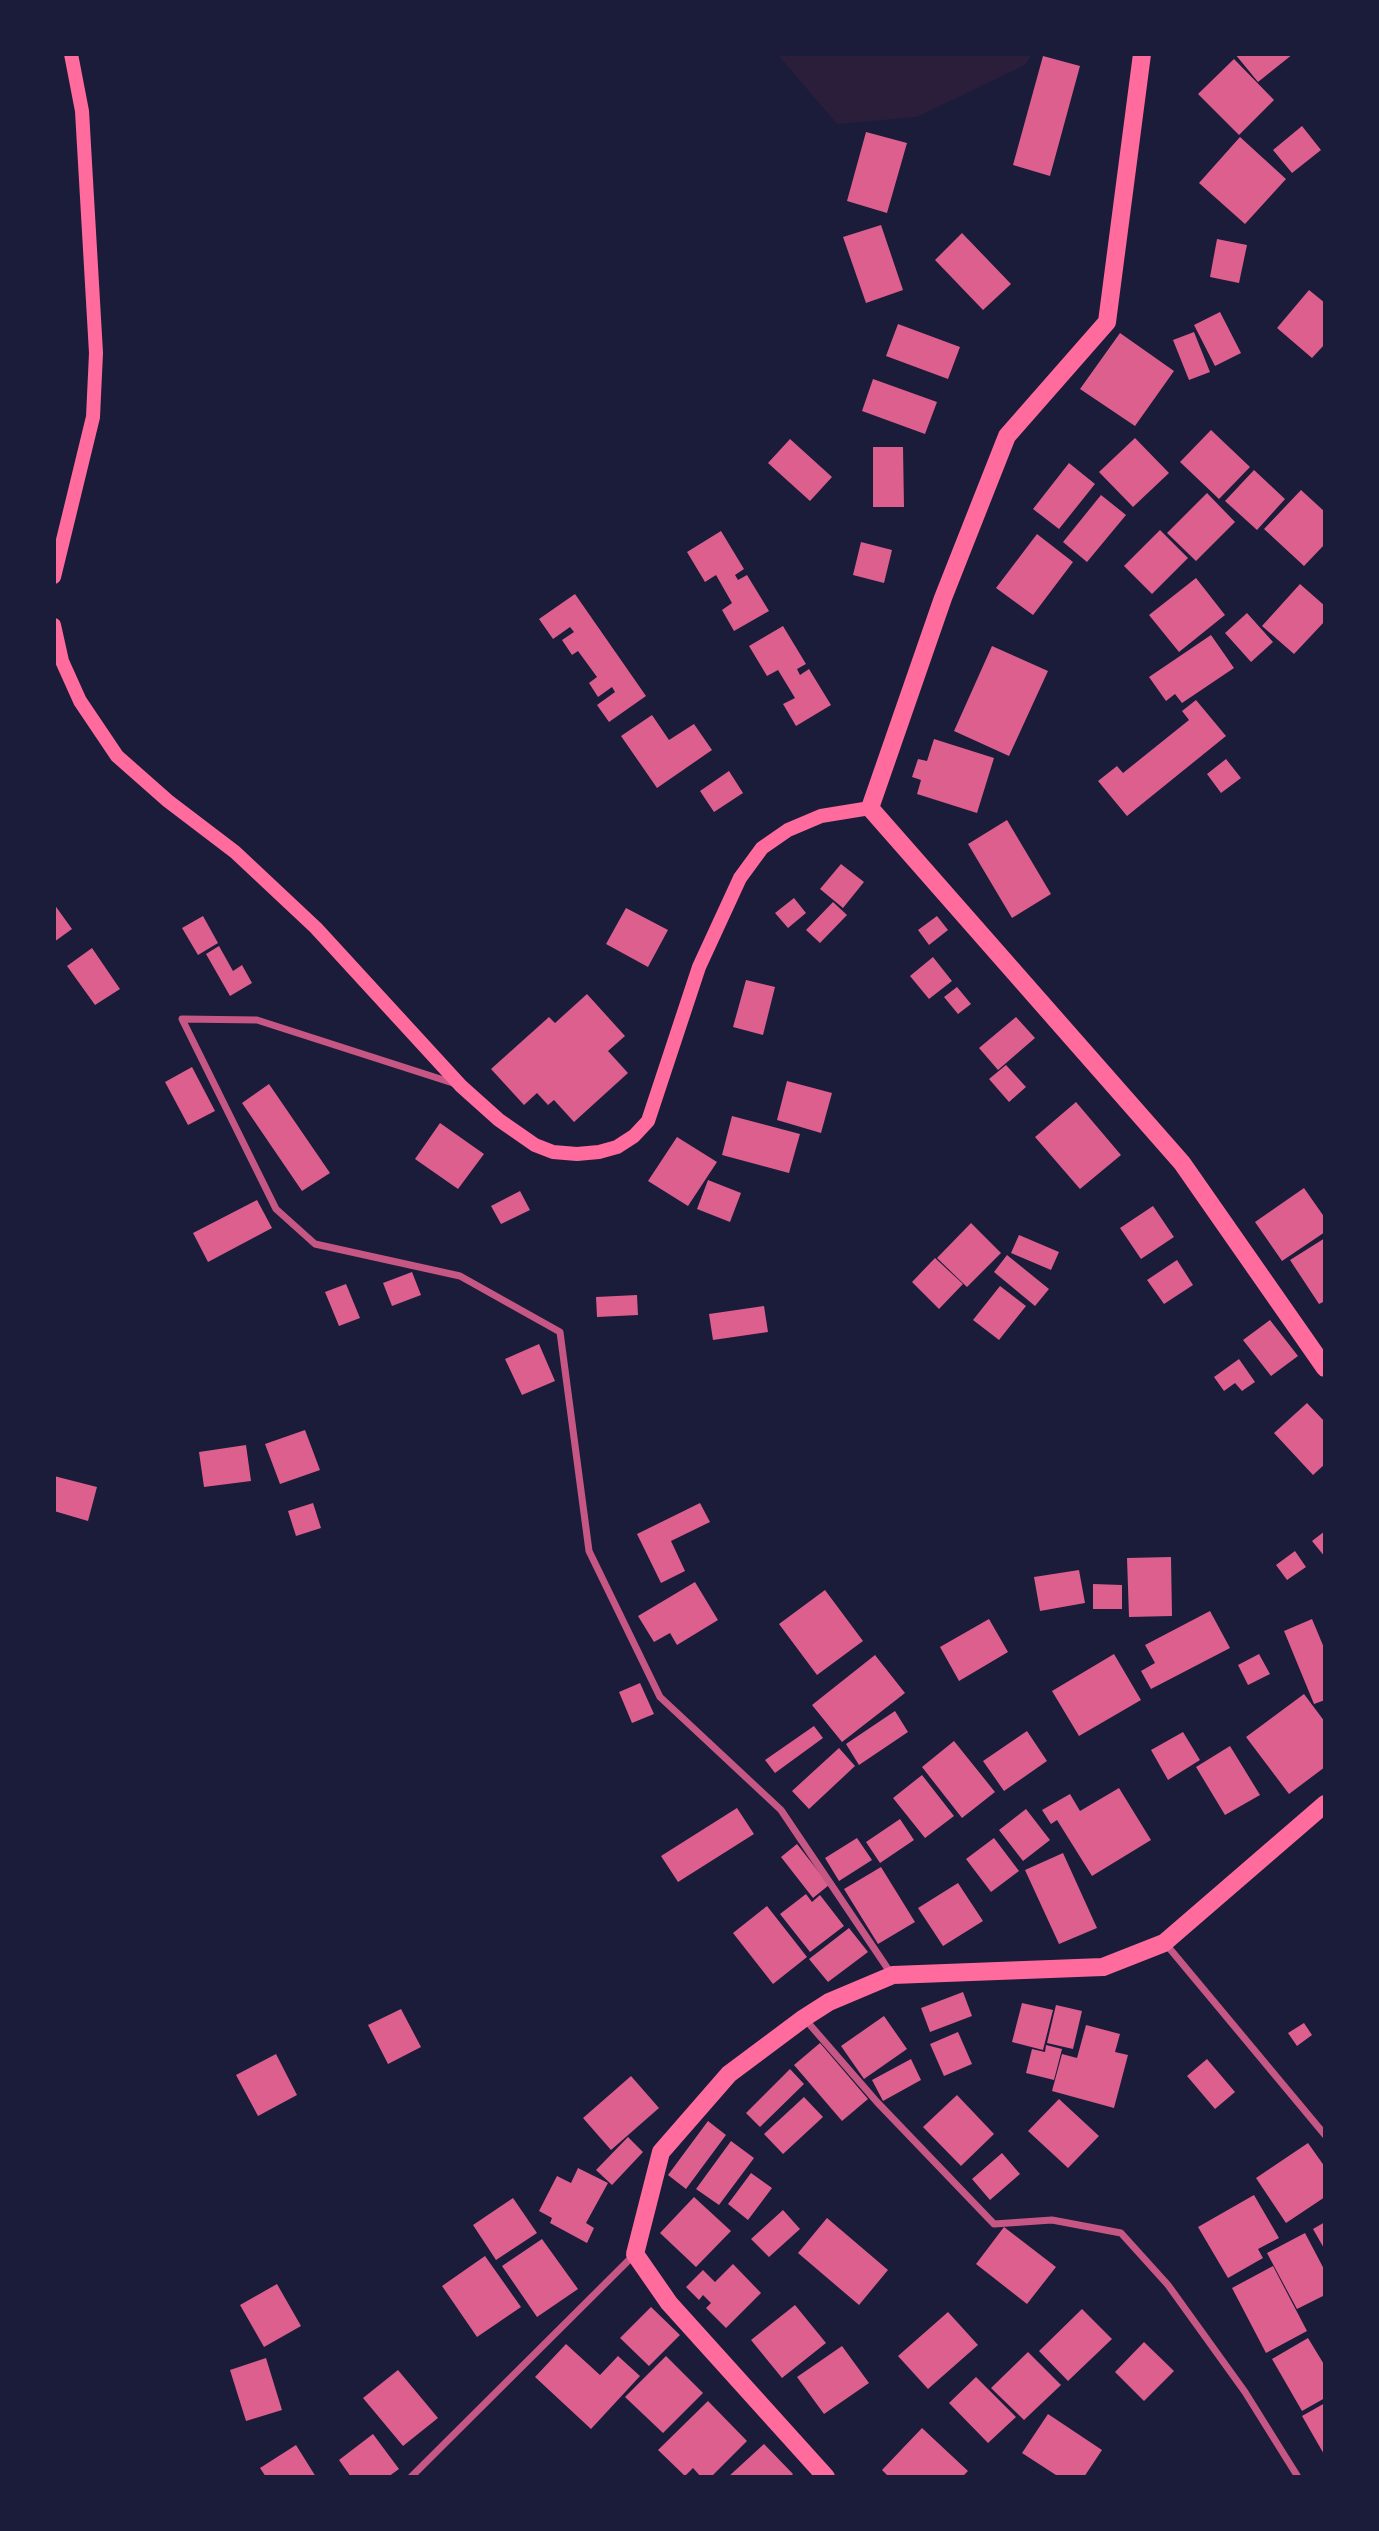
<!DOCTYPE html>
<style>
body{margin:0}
#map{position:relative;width:1379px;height:2531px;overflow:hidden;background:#1b1b3a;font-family:"Varela Round",sans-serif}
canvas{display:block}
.frame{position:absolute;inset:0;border:56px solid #1b1b3a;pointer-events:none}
</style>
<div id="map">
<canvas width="1379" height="2531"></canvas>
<div class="frame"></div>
</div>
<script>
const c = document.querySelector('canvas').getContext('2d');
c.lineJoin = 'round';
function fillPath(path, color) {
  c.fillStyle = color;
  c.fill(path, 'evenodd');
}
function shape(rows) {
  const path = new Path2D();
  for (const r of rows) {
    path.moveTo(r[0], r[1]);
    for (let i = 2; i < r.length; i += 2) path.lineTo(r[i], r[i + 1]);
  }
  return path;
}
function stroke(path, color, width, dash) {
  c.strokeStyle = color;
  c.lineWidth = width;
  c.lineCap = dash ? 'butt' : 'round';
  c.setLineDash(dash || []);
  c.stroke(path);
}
const green = shape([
 [777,54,1032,54,1025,65,917,117,837,124]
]);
const building = shape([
 [1235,54,1293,54,1258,82],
 [1043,56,1080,66,1050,176,1013,165],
 [1234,59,1274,100,1239,135,1198,94],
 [1302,126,1321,150,1292,173,1273,150],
 [866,132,907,143,887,213,847,201],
 [1240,137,1286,179,1245,224,1199,183],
 [881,225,903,290,866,303,843,237],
 [962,233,1011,284,983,310,935,260],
 [1217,239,1247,245,1239,283,1210,277],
 [1309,290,1325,303,1325,344,1312,358,1277,328],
 [1220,312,1241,353,1215,366,1194,325],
 [898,324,960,347,948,379,886,356],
 [1194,332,1210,372,1189,380,1173,340],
 [1120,333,1174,371,1135,426,1080,389],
 [873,379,937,402,925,434,862,411],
 [1211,430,1250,467,1219,499,1180,462],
 [1135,438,1169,473,1133,507,1099,472],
 [790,439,832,477,810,501,768,463],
 [873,447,903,447,904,507,873,507],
 [1069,463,1095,484,1059,529,1033,509],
 [1254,470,1285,499,1257,530,1225,501],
 [1301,490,1325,512,1325,544,1304,566,1264,529],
 [1207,493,1235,522,1196,561,1167,533],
 [1101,495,1126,515,1087,562,1063,542],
 [1160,530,1188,558,1152,594,1124,566],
 [721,531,744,569,735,575,738,580,747,575,769,611,734,631,722,610,732,603,716,575,705,582,687,552],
 [1037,534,1073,562,1033,615,996,588],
 [861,542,892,550,884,583,853,575],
 [1196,578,1225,615,1179,652,1149,615],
 [1300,584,1325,606,1325,621,1294,654,1262,626],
 [575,594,646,696,609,722,597,705,615,692,612,687,598,697,589,683,597,677,578,651,572,655,562,640,574,632,570,627,553,639,539,619],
 [1247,613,1273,642,1251,662,1225,633],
 [783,626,806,664,797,669,800,675,809,669,831,705,796,726,783,704,795,698,778,670,767,676,749,646],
 [1211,635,1234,668,1182,703,1175,694,1166,701,1149,677],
 [992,646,1048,671,1009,756,954,731],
 [1196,700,1226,736,1127,816,1098,781,1117,766,1123,773,1189,720,1182,711],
 [652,715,669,740,694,724,712,750,657,788,621,736],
 [934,739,994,758,977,813,917,794,921,780,912,777,918,759,927,761],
 [1226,759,1241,778,1221,793,1207,774],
 [729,771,743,793,714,812,700,791],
 [1007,820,1051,894,1012,918,968,844],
 [841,864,864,882,843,908,820,889],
 [794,898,806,913,788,928,775,913],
 [833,902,847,915,820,943,806,930],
 [54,904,72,929,54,942],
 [626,908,668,930,648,967,606,944],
 [203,916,218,943,198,955,182,928],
 [937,916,948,930,929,945,918,930],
 [219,946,233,971,242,965,252,983,230,996,206,954],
 [92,948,120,989,95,1005,67,966],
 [933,957,952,981,929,999,910,976],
 [746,980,775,987,763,1035,733,1027],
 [957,987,971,1004,958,1014,944,997],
 [587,994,625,1036,608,1051,628,1073,574,1122,554,1100,548,1105,537,1093,524,1105,491,1069,549,1017,555,1023],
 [1016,1017,1035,1038,998,1070,979,1048],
 [1006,1065,1026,1087,1009,1102,989,1079],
 [192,1067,215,1111,188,1125,165,1082],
 [787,1081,832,1093,821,1133,777,1120],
 [269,1084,330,1173,302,1191,242,1103],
 [1076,1102,1121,1155,1080,1189,1035,1137],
 [732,1116,800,1134,789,1173,722,1155],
 [440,1123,484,1154,458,1189,415,1159],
 [677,1137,717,1162,688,1206,648,1181],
 [708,1180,741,1193,730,1222,697,1209],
 [1304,1188,1325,1218,1325,1232,1282,1261,1255,1222],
 [520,1191,530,1210,501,1224,491,1206],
 [257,1200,272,1228,208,1262,193,1233],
 [1153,1206,1174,1237,1141,1259,1120,1228],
 [971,1223,1001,1253,967,1287,937,1258],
 [1019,1235,1059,1252,1051,1270,1011,1253],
 [1325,1238,1325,1301,1319,1304,1290,1260],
 [1007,1255,1049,1289,1035,1306,994,1272],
 [935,1258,963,1284,939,1309,912,1282],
 [1177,1260,1193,1285,1164,1304,1147,1280],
 [412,1272,421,1295,392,1306,383,1283],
 [346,1284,360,1318,339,1326,325,1292],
 [1000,1286,1026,1306,999,1340,973,1320],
 [637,1295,638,1315,597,1317,596,1297],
 [764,1306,768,1332,713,1340,709,1314],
 [1270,1320,1298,1356,1271,1376,1243,1340],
 [539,1344,555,1381,522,1395,505,1359],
 [1239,1359,1255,1382,1242,1391,1235,1383,1224,1391,1214,1377],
 [1307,1403,1325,1422,1325,1464,1313,1475,1274,1433],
 [305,1430,320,1470,280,1484,265,1444],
 [246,1445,251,1481,204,1487,199,1452],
 [54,1476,97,1487,88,1521,54,1511],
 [313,1503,321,1528,296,1536,288,1511],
 [700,1503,710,1522,671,1541,685,1571,661,1583,637,1534],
 [1325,1531,1325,1557,1312,1541],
 [1295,1551,1306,1567,1287,1580,1276,1565],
 [1171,1557,1172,1616,1129,1617,1127,1558],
 [1079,1570,1085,1603,1040,1611,1034,1577],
 [695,1582,718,1620,677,1645,670,1633,654,1642,638,1616],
 [1093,1584,1122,1585,1122,1609,1093,1609],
 [825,1590,863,1641,817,1675,779,1624],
 [1210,1611,1230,1648,1151,1689,1141,1671,1155,1663,1145,1645],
 [989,1619,1008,1652,959,1681,940,1647],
 [1312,1619,1325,1650,1325,1700,1314,1704,1284,1631],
 [1114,1654,1141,1700,1079,1736,1052,1691],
 [1259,1654,1270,1674,1248,1685,1238,1665],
 [875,1655,905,1693,842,1742,812,1705],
 [640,1683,654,1714,632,1723,619,1692],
 [1304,1694,1325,1722,1325,1767,1289,1794,1246,1737],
 [895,1711,908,1732,859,1765,846,1744],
 [814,1726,823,1738,775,1773,765,1760],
 [1027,1731,1047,1761,1004,1791,983,1761],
 [1183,1732,1200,1760,1168,1780,1151,1750],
 [954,1741,995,1792,962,1818,922,1767],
 [1230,1746,1260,1795,1225,1815,1196,1767],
 [839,1748,855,1766,809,1809,792,1791],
 [922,1775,954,1816,925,1838,893,1798],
 [1119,1788,1151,1840,1092,1876,1057,1820,1051,1824,1042,1810,1070,1794,1080,1811],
 [737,1808,754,1834,678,1882,661,1856],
 [1026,1809,1050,1840,1023,1861,999,1830],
 [900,1819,914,1840,880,1863,866,1842],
 [857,1838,872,1860,839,1881,825,1858],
 [994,1838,1019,1871,991,1892,966,1859],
 [797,1844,829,1885,813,1898,781,1857],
 [1063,1853,1097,1928,1059,1944,1025,1870],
 [881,1867,915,1922,878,1944,844,1889],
 [958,1883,983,1921,943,1946,918,1908],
 [806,1894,812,1902,820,1895,844,1926,810,1952,780,1914],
 [767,1906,807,1957,773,1984,733,1933],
 [849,1928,868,1952,828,1982,809,1959],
 [963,1992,972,2016,930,2032,921,2008],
 [1022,2003,1053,2010,1043,2050,1012,2042],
 [1056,2005,1082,2011,1073,2049,1047,2043],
 [401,2009,421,2047,388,2064,368,2025],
 [884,2016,907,2049,864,2079,841,2046],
 [1304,2023,1312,2035,1297,2046,1288,2033],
 [1086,2025,1120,2034,1115,2052,1128,2055,1114,2108,1052,2091,1062,2054,1077,2058],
 [958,2032,972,2064,944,2076,930,2044],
 [820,2043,868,2099,842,2121,794,2065],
 [1046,2045,1062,2049,1054,2080,1026,2073,1032,2049,1045,2052],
 [276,2054,297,2095,258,2116,236,2075],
 [911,2059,921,2080,883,2101,872,2080],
 [1207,2059,1235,2092,1215,2109,1187,2076],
 [790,2069,804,2084,760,2127,746,2113],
 [631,2076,659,2108,611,2150,583,2118],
 [957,2095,994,2134,961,2166,923,2127],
 [804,2097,823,2117,783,2154,764,2134],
 [1059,2099,1099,2136,1068,2168,1028,2131],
 [708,2121,726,2135,686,2189,668,2175],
 [628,2137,643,2152,612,2185,596,2170],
 [731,2141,754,2158,719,2205,696,2189],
 [1308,2143,1325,2167,1325,2197,1286,2223,1256,2178],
 [1002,2153,1020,2174,990,2200,972,2179],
 [578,2168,608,2183,586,2223,594,2228,587,2243,550,2223,552,2218,539,2211,557,2176,571,2183],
 [751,2173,772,2188,748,2220,728,2204],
 [1254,2195,1279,2238,1258,2249,1263,2258,1228,2278,1198,2227],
 [694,2197,731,2231,696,2267,660,2233],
 [513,2198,537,2233,496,2260,473,2225],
 [783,2210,800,2229,769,2257,751,2239],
 [827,2218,888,2270,859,2305,798,2253],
 [1325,2222,1325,2250,1313,2229],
 [1004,2227,1056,2267,1027,2304,976,2264],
 [1305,2233,1325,2271,1325,2295,1297,2309,1267,2253],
 [542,2239,578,2289,537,2317,502,2266],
 [485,2256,521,2307,477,2337,442,2286],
 [733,2264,761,2293,726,2328,706,2308,711,2303,703,2295,699,2300,686,2287,703,2270,715,2282],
 [1273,2266,1307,2331,1266,2353,1232,2288],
 [277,2284,301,2326,264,2347,240,2305],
 [795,2305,826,2343,782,2378,751,2340],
 [651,2307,680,2335,649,2366,620,2338],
 [1082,2309,1112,2339,1068,2381,1039,2351],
 [948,2312,978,2345,928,2389,898,2356],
 [1308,2338,1325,2366,1325,2398,1302,2411,1272,2359],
 [1144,2342,1174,2371,1144,2401,1115,2372],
 [566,2344,600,2375,618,2356,640,2376,591,2429,535,2377],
 [842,2346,869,2383,824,2414,797,2377],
 [1028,2352,1061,2385,1024,2420,991,2388],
 [666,2356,703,2393,663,2433,625,2397],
 [266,2358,282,2410,246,2421,230,2370],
 [398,2370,438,2418,403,2446,363,2398],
 [976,2377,1016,2417,988,2443,949,2403],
 [708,2401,747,2441,711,2477,701,2477,693,2468,685,2476,658,2450],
 [1325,2403,1325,2456,1302,2416],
 [1048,2414,1102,2450,1084,2477,1059,2477,1022,2453],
 [922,2428,968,2471,962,2477,889,2477,882,2470],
 [373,2434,399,2469,388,2477,351,2477,339,2460],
 [764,2444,793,2474,790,2477,728,2477],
 [296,2445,316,2477,266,2477,260,2468]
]);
const minor = shape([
 [456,1084,257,1020,182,1019,276,1209,315,1244,460,1276,560,1332,589,1551,660,1697,781,1810,892,1975],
 [1165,1943,1325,2135],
 [804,2018,877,2102,994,2224,1052,2220,1121,2233,1168,2285,1245,2392,1298,2477],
 [411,2477,635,2254]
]);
const secondary = shape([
 [54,577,93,417,96,353,82,111,71,54],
 [54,625,62,661,80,701,117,756,168,801,235,852,316,928,461,1086,499,1120,535,1145,553,1152,577,1154,599,1152,617,1147,634,1136,648,1121,699,967,740,878,762,848,788,830,821,816,870,808]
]);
const primary = shape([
 [1142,54,1107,322,1007,436,943,598,870,808,1182,1163,1325,1368],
 [826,2477,669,2303,635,2254,661,2152,729,2074,804,2018,829,2002,893,1975,1103,1967,1164,1943,1325,1804]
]);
fillPath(green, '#2a1e3b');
fillPath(building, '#dd5f8e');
stroke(minor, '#c65784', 7);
stroke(secondary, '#ff6b9d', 14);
stroke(primary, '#ff6b9d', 18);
</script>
